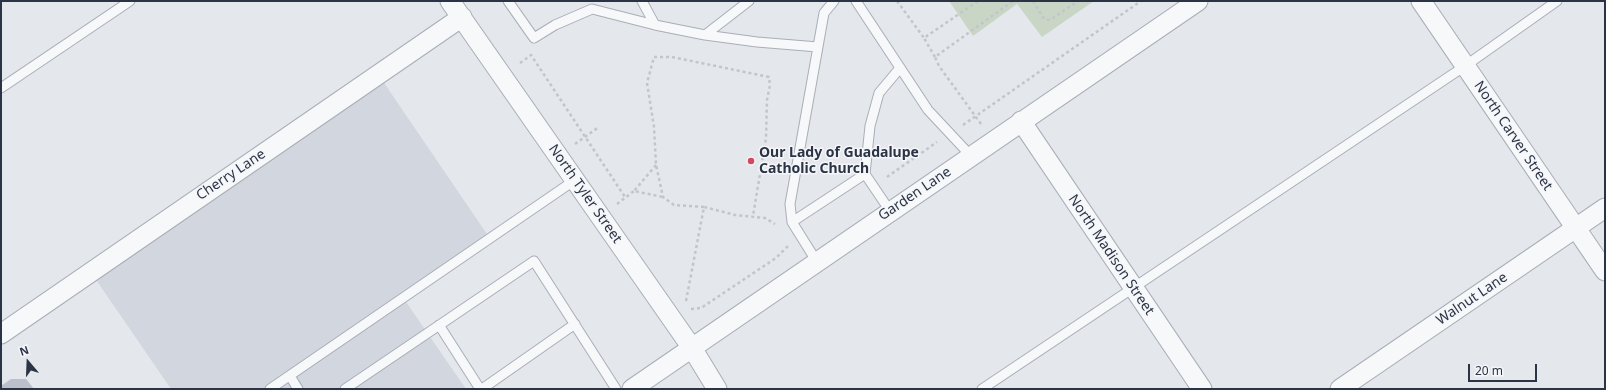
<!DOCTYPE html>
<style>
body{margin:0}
#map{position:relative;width:1606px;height:390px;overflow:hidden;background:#e4e7ec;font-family:"Noto Sans",sans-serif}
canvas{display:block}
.frame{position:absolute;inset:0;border:2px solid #2b3445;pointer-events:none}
.north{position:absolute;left:8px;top:342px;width:40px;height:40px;-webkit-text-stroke:3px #f4f6f9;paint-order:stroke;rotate:341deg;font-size:11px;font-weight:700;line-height:16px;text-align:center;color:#2b3445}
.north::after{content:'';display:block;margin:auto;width:14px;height:18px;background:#2b3445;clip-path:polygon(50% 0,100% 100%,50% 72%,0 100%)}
.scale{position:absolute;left:1468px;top:364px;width:69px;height:18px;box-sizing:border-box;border:2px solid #2b3445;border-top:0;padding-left:5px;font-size:12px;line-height:14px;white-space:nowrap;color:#2b3445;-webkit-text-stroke:3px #f4f6f9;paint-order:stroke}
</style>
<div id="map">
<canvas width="1606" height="390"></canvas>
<div class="frame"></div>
<div class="north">N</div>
<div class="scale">20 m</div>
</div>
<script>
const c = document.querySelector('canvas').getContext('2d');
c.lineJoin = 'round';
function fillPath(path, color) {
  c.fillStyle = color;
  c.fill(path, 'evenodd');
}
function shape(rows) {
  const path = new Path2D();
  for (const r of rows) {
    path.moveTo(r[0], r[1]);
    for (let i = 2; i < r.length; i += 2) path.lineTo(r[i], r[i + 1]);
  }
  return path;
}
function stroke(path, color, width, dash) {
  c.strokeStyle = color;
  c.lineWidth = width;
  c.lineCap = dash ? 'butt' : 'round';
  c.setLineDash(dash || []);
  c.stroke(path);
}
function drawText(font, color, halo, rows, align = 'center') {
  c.font = font + ' "Noto Sans",sans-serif';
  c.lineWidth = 3;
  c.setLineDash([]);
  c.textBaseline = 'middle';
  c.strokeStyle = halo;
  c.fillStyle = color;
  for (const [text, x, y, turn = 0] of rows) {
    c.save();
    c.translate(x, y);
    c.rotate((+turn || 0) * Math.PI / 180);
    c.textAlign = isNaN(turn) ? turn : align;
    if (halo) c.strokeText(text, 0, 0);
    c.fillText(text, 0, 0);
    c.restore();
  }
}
const built = shape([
 [378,74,491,240,404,299,466,389,171,389,90,271]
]);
const green = shape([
 [949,1,1094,1,1042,37,1017,4,973,36]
]);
const building = shape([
 [11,379,26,379,34,389,1,389,1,386]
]);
const path = shape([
 [897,1,924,38],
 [1033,1,1044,19,1050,20,1078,1],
 [935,57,924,38,978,1],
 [520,63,531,55,625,197],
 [981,124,939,66,935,57,1013,1],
 [963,125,1141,1],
 [575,144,599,127],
 [656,165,634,191,663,197],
 [887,177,937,142],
 [617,204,634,191],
 [704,207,674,205,663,197,656,165,654,127,647,83,654,57,672,57,769,77,770,85,767,100,766,138,753,216],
 [686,301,704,207,735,215,765,218,775,224],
 [691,309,701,308,776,258,788,246]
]);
const service = shape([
 [508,1,534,38,555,25,592,9,655,25],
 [642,1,655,25,705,35,757,42,818,47],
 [856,1,928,110,971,156],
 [705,35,749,1],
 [1,88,130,1],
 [890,211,865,174,870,126,879,93,900,68],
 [792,222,790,204,824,13,834,1],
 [817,262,792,222,865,174],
 [439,325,480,389],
 [290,376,298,389],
 [270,389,575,180],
 [345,389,534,261,616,389],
 [482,389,575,324],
 [982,389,1465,66,1557,1]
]);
const minor = shape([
 [450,1,692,348,717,389],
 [1421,1,1605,271],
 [1021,121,1202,389],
 [1,334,462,17],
 [632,389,1198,1],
 [1340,389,1605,208]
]);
const markers = [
 [751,161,4,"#d1495b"]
];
const streetNames = [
 ["North Carver Street",1513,136,56],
 ["Cherry Lane",231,175,-34],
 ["North Tyler Street",585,194,55],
 ["Garden Lane",915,194,-34],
 ["North Madison Street",1111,255,56],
 ["Walnut Lane",1472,299,-34]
];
const poiNames = [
 ["Our Lady of Guadalupe",759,153],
 ["Catholic Church",759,169]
];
fillPath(built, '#d2d6de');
fillPath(green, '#c9d6c5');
fillPath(building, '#bbc0ca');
stroke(service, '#a9aeb7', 11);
stroke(minor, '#a9aeb7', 21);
stroke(path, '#c2c5cb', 2.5, [3, 3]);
stroke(service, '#f7f8fa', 9);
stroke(minor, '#f7f8fa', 19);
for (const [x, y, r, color] of markers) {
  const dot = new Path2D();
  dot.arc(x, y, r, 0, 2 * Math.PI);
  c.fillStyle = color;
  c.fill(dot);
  stroke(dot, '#f4f6f9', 1.5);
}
drawText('14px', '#2b3445', '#f4f6f9', streetNames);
drawText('bold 14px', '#2b3445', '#f4f6f9', poiNames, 'left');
</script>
